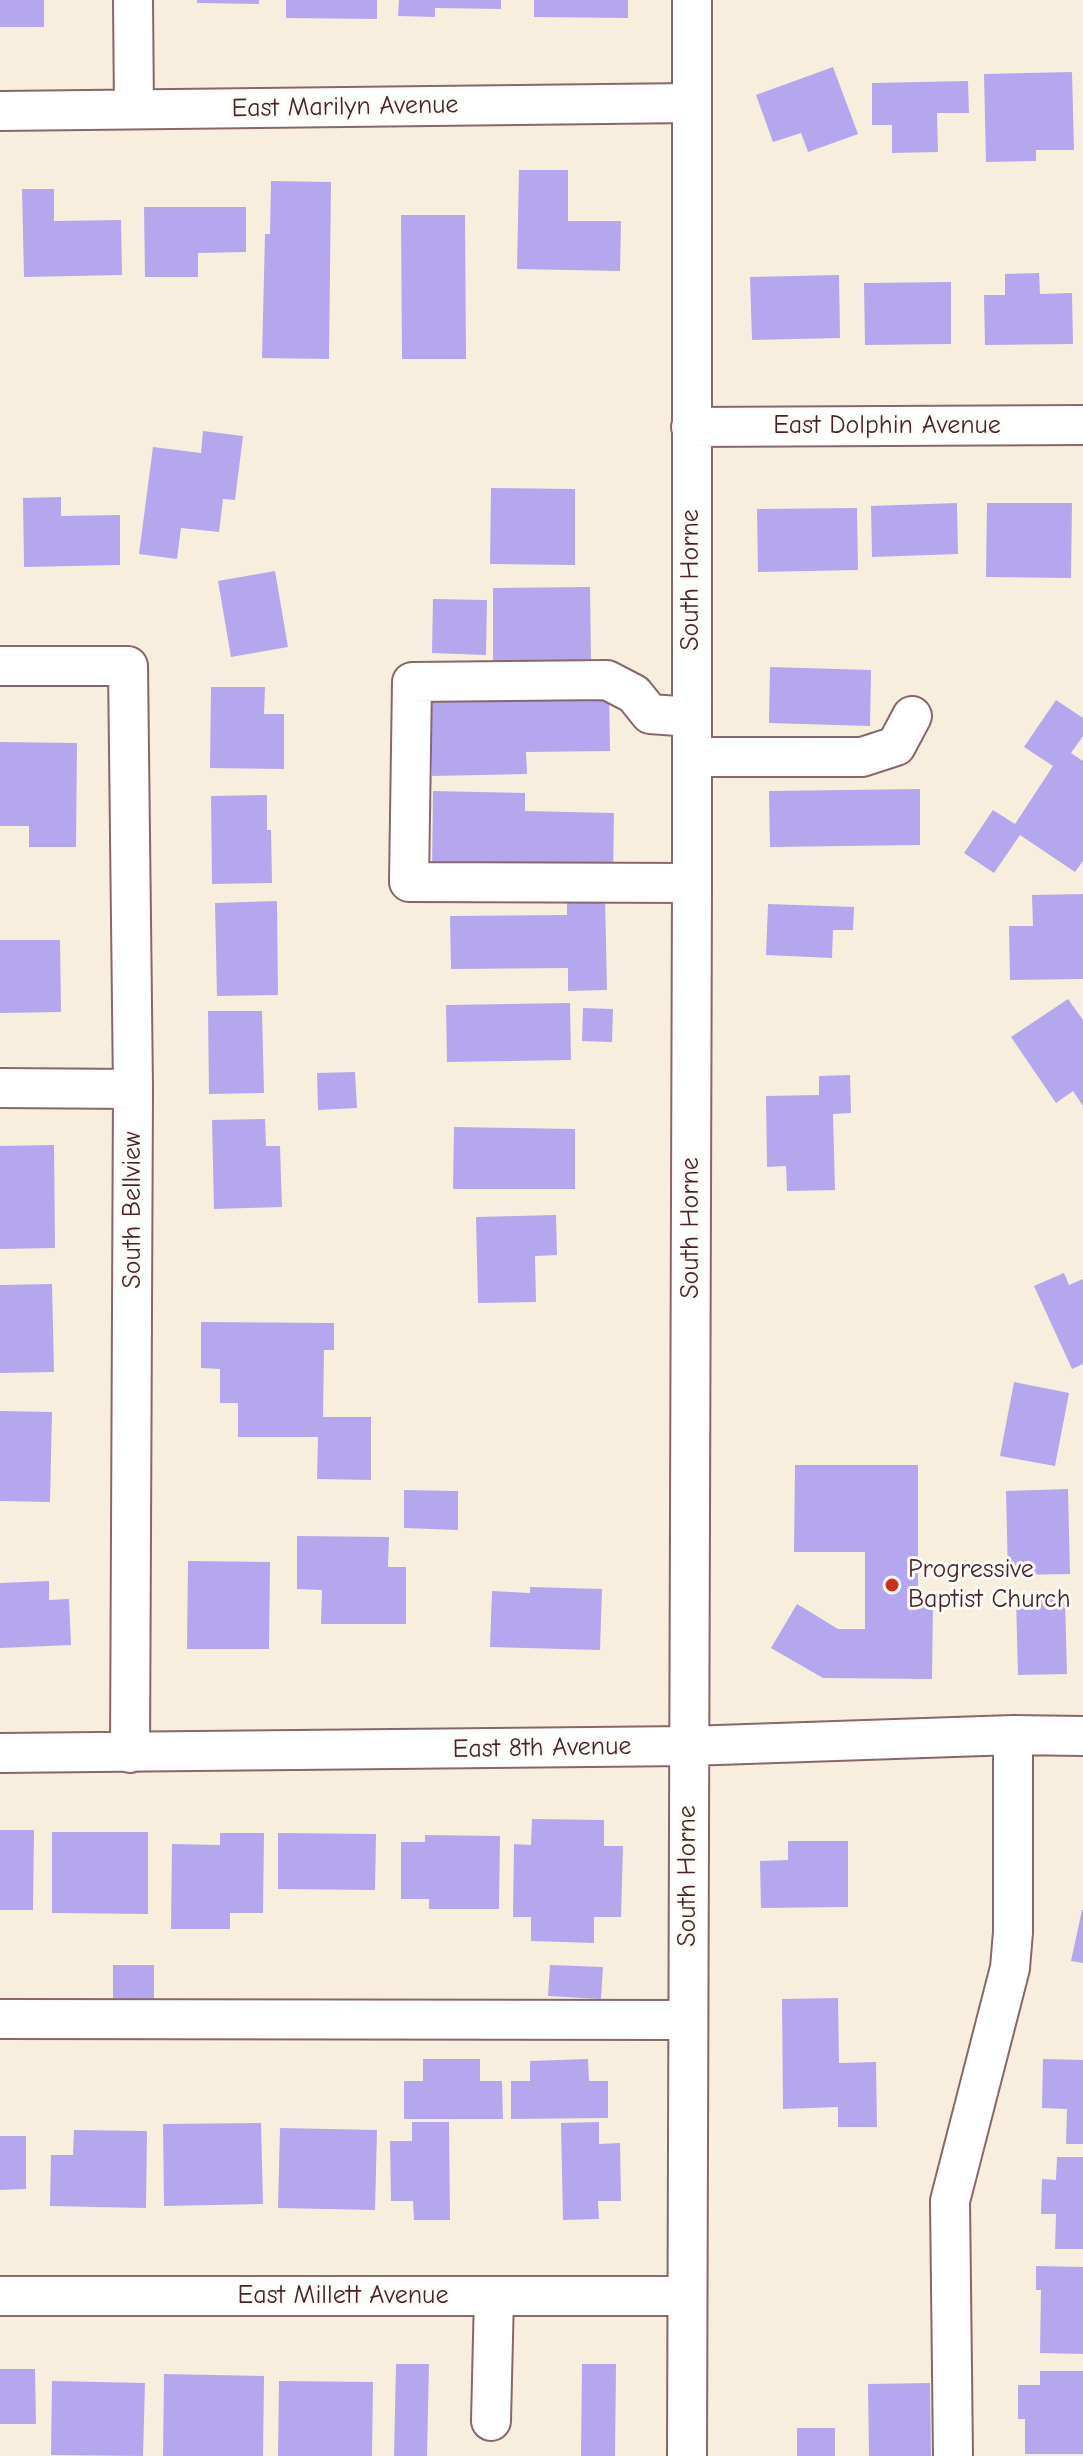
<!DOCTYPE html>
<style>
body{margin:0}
canvas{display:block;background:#f8eede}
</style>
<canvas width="1083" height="2456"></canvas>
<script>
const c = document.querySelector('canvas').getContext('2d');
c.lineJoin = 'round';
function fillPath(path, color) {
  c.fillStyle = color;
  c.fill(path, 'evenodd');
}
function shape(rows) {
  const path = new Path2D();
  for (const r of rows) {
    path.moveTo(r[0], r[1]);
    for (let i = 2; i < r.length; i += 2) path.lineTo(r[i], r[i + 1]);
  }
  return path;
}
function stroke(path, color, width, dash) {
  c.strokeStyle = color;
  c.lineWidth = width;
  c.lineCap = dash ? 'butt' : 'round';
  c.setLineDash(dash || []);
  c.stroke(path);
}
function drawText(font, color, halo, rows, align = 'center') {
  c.font = font + ' "Comic Neue",sans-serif';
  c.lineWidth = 6;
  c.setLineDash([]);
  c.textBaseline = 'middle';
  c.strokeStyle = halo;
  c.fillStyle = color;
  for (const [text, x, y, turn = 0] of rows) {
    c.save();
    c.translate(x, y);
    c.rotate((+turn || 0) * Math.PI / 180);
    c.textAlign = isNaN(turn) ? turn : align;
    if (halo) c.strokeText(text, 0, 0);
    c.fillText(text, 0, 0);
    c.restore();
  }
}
const building = shape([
 [0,0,44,0,44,27,0,27],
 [197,0,259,0,259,4,197,3],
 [286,0,377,0,377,19,286,18],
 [399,0,501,0,501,9,435,8,435,17,398,16],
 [534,0,628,0,628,18,534,17],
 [833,67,858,134,808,152,801,133,773,142,756,95],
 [1072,72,1074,150,1036,150,1036,161,986,162,984,74],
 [968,81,969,113,937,113,938,152,892,153,892,125,872,125,872,83],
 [519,170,568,170,568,221,621,221,620,271,517,269],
 [271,181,331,182,329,359,262,358,265,234,270,234],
 [22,189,54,189,54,221,121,220,122,275,24,277],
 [144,207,246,207,246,252,198,253,198,277,145,277],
 [401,215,465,215,466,359,402,359],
 [1039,273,1040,294,1072,293,1073,344,985,345,984,295,1005,295,1005,274],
 [839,275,840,338,752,340,750,277],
 [951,282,951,344,865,345,864,283],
 [203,431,243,436,235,500,223,499,219,532,181,528,177,559,139,554,153,447,201,453],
 [491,488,575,489,575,565,490,564],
 [61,497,61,516,120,515,120,565,24,567,23,498],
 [957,503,958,554,872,557,871,506],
 [987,503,1072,503,1071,578,986,577],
 [857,508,858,570,758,572,757,509],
 [275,571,288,647,231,657,218,581],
 [590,587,591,661,493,662,493,588],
 [433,599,487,600,486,655,432,653],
 [770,667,871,670,870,726,769,723],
 [211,687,265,687,264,714,284,714,284,769,210,768],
 [609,687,610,751,526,752,527,774,432,776,431,690],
 [1056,700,1083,718,1083,736,1071,753,1083,761,1083,861,1075,872,1020,835,994,873,964,853,993,810,1015,824,1053,766,1024,747],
 [0,742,77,743,76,847,29,847,29,826,0,826],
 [920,789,920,845,770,847,769,791],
 [433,791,525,793,525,811,614,813,613,876,432,873],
 [267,795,267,830,271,830,272,883,212,884,211,796],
 [1083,894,1083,979,1010,980,1009,926,1033,926,1032,895],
 [605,896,607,990,568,991,568,968,451,969,450,916,567,915,567,897],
 [277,901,278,995,217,996,215,903],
 [768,904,854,907,853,930,833,930,832,958,766,955],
 [0,940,60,940,61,1012,0,1013],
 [1068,999,1083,1020,1083,1106,1073,1091,1056,1103,1011,1037],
 [570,1003,571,1060,447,1062,446,1005],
 [583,1008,613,1009,612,1042,582,1041],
 [208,1011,262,1011,264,1093,209,1094],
 [355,1072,357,1108,318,1110,317,1073],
 [850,1075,851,1113,833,1114,835,1190,787,1191,786,1166,767,1167,766,1096,819,1095,819,1076],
 [265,1119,266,1146,280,1146,282,1207,214,1209,212,1120],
 [454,1127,575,1129,575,1189,453,1189],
 [54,1145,55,1248,0,1249,0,1146],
 [556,1215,557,1255,535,1256,536,1302,478,1303,476,1217],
 [1064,1273,1069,1285,1083,1279,1083,1364,1072,1369,1034,1286],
 [52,1284,54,1372,0,1373,0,1285],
 [201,1322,334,1323,334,1350,324,1350,323,1417,371,1417,371,1480,317,1479,318,1437,238,1437,238,1403,220,1403,220,1369,201,1368],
 [1014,1382,1069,1393,1055,1466,1000,1456],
 [0,1411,52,1412,50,1502,0,1501],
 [795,1465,918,1465,918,1601,933,1602,932,1679,823,1678,771,1648,797,1604,838,1629,865,1629,865,1552,794,1552],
 [1068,1489,1070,1574,1008,1575,1006,1491],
 [404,1490,458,1491,458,1530,404,1528],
 [297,1536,389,1537,388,1567,406,1567,406,1624,321,1624,322,1590,297,1589],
 [188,1561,270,1562,269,1649,187,1649],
 [49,1581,49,1600,69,1599,71,1645,0,1648,0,1583],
 [530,1587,602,1589,600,1650,490,1647,492,1591,530,1593],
 [1016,1598,1065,1598,1067,1674,1018,1675],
 [532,1819,604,1820,604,1846,623,1846,621,1917,594,1917,594,1943,531,1941,531,1917,513,1917,514,1844,531,1845],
 [0,1830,34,1830,33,1910,0,1910],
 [52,1832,148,1832,148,1914,52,1913],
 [220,1833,264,1833,263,1913,230,1913,230,1929,171,1929,172,1844,220,1845],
 [278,1833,376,1834,375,1890,278,1889],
 [425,1835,500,1836,499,1909,429,1909,429,1899,401,1899,401,1842,425,1842],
 [788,1841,848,1841,848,1907,761,1908,760,1861,788,1860],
 [1082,1910,1083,1910,1083,1963,1071,1961],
 [113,1965,154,1965,154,2005,113,2004],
 [550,1965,603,1967,601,1999,548,1996],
 [838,1998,839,2063,876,2062,877,2127,838,2127,838,2107,783,2109,782,1999],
 [423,2059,480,2059,480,2081,502,2081,503,2119,404,2119,404,2081,423,2081],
 [588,2059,589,2081,608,2081,608,2118,511,2119,511,2081,530,2081,530,2061],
 [1043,2059,1083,2060,1083,2144,1066,2144,1067,2109,1042,2108],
 [412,2122,449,2122,450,2220,414,2220,413,2201,391,2201,390,2141,412,2141],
 [599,2122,599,2144,620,2143,621,2201,598,2201,599,2219,563,2220,561,2123],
 [261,2123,263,2204,164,2206,163,2124],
 [280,2128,377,2130,375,2210,278,2208],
 [74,2130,147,2131,146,2208,50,2206,51,2155,73,2155],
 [0,2136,26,2136,26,2189,0,2190],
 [1057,2157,1083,2157,1083,2249,1055,2249,1056,2214,1041,2214,1042,2179,1056,2180],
 [1036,2266,1083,2267,1083,2354,1040,2353,1041,2290,1036,2290],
 [396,2364,429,2364,427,2456,394,2456],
 [582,2364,616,2364,615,2456,581,2456],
 [0,2369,35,2369,36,2424,0,2424],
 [1040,2371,1083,2371,1083,2454,1025,2454,1025,2419,1018,2419,1018,2385,1040,2385],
 [164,2374,264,2376,263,2456,163,2456],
 [52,2381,145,2383,143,2456,51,2455],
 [279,2381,373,2382,372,2456,278,2456],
 [930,2383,931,2456,869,2456,868,2384],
 [797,2428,835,2428,835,2456,797,2456]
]);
const minor = shape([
 [133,0,134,109],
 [0,111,691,103],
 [691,427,1083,425],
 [0,666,128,666,133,1089,130,1753],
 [692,717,650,714,634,694,607,680,412,682,409,882,692,883],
 [692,757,862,757,896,746,912,716],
 [0,1088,133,1089],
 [0,1753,688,1746,1013,1735,1083,1736],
 [0,2019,687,2020],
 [0,2296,686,2296],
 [491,2421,494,2296],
 [687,2456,692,883,692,0],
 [953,2456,950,2201,1010,1968,1013,1932,1013,1735]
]);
const markers = [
 [892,1585,8,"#c8321e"]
];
const streetNames = [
 ["East Marilyn Avenue",345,107,-1],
 ["East Dolphin Avenue",887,426],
 ["South Horne",691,580,-90],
 ["South Bellview",133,1210,-90],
 ["South Horne",691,1228,-90],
 ["East 8th Avenue",542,1748,-1],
 ["South Horne",688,1876,-90],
 ["East Millett Avenue",343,2296]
];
const poiNames = [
 ["Progressive",908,1570],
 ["Baptist Church",908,1600]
];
fillPath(building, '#b5a7ed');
stroke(minor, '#87676a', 42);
stroke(minor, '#fff', 38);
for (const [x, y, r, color] of markers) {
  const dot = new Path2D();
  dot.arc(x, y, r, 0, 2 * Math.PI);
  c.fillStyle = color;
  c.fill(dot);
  stroke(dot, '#fdfcf7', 3);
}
drawText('26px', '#4a1f2b', '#fdfcf7', streetNames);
drawText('26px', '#4a1f2b', '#fdfcf7', poiNames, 'left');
</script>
